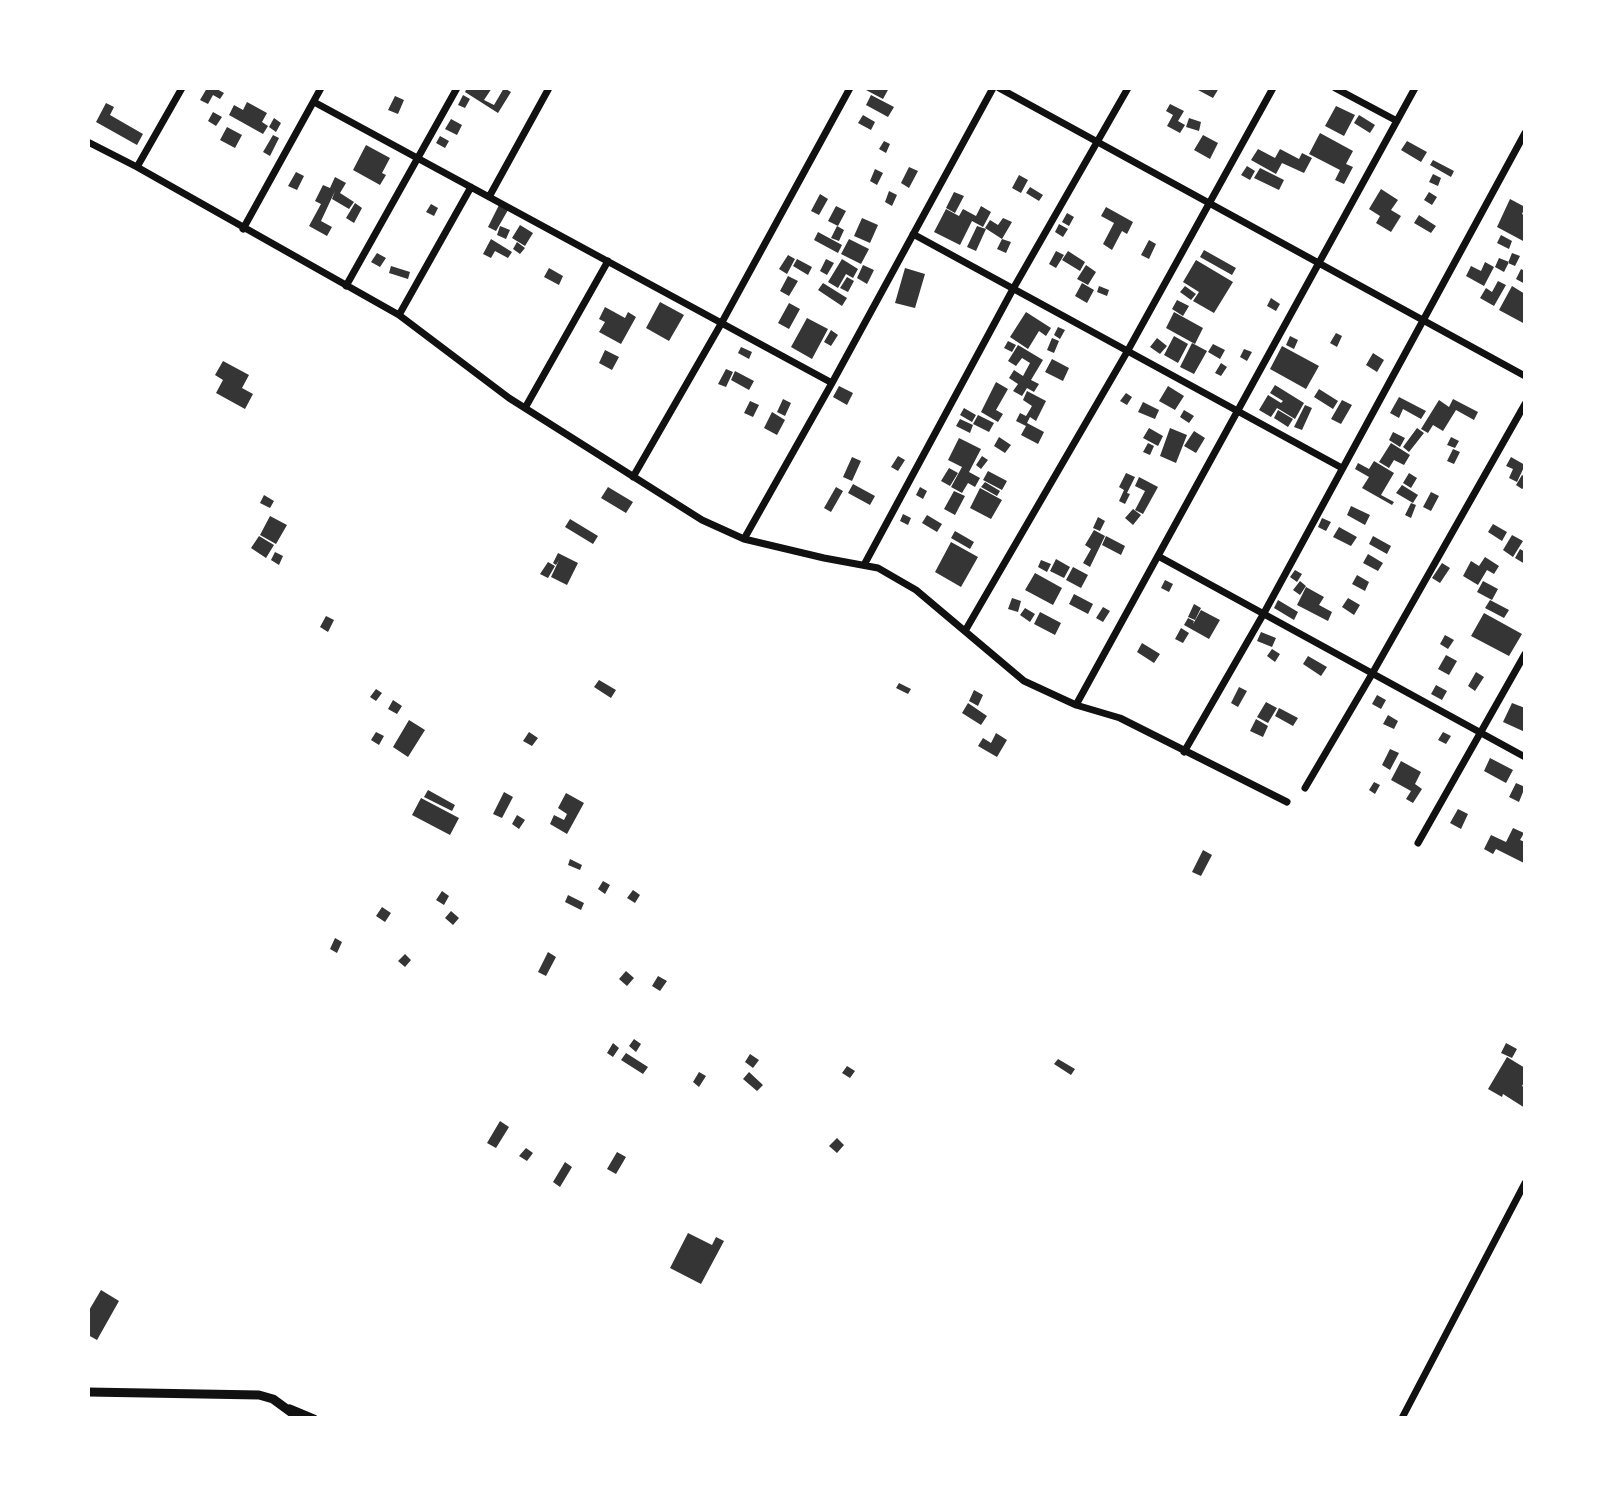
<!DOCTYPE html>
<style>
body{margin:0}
#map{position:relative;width:1613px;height:1506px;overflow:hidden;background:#fff;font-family:"Titillium Web",sans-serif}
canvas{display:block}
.frame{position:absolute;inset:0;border:90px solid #fff;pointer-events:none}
</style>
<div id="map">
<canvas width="1613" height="1506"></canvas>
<div class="frame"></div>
</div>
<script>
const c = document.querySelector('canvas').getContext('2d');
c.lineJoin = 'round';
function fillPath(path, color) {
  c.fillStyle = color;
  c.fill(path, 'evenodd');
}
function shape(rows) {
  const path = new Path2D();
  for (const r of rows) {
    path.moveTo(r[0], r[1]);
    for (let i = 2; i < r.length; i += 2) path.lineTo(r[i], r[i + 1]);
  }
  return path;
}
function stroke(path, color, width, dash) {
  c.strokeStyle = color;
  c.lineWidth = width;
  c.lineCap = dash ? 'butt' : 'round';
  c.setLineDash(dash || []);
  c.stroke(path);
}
const building = shape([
 [207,88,215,88,224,93,220,99,213,95,208,104,200,100],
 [467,88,492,88,484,100,494,105,504,88,511,92,498,113,465,92],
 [867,88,889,88,883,99,866,90],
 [1199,88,1219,88,1213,98,1198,90],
 [463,95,470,99,465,108,458,105],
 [871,95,894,107,888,117,866,105],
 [395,96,404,100,398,114,388,110],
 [247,102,267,113,262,122,268,126,263,134,229,115,234,105,243,110],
 [106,103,114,107,110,115,143,134,137,145,96,122],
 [1170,104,1184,111,1178,121,1185,125,1180,133,1167,126,1173,115,1166,111],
 [1336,106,1355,115,1344,136,1325,126],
 [213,112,222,117,216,126,208,121],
 [863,115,875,122,871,130,858,123],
 [1359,115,1375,125,1370,133,1354,123],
 [274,118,281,123,276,132,269,127],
 [1189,118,1201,122,1199,131,1186,127],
 [451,119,462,125,457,135,445,129],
 [227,127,242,135,235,148,220,140],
 [1320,133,1353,151,1346,164,1353,167,1344,184,1335,180,1340,170,1309,154],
 [273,135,279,138,270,156,263,152],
 [1203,135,1218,143,1210,159,1194,150],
 [440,136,449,141,445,148,436,143],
 [884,141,890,144,886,153,879,149],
 [1407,141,1427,152,1421,162,1401,150],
 [366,145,390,158,382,173,386,175,380,185,353,170],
 [1258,149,1275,158,1280,149,1299,159,1302,153,1312,158,1304,173,1282,163,1276,174,1251,160],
 [1433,160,1454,171,1451,177,1430,165],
 [1247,166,1255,171,1250,180,1241,175],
 [909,167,918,171,909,188,901,183],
 [1260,168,1284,180,1279,190,1254,178],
 [875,169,883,173,877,185,870,181],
 [296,172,304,176,297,190,288,186],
 [1433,174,1441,178,1438,186,1429,182],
 [1019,175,1028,180,1021,193,1012,188],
 [335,177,346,183,340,193,354,202,349,209,332,199,335,191,321,221,332,227,327,236,309,226,321,204,315,201,323,185,330,188],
 [1030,187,1043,195,1039,201,1026,193],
 [1381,189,1398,200,1391,210,1401,216,1391,232,1376,223,1380,216,1369,209],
 [889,191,897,195,892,206,885,202],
 [954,192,964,196,955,213,946,208],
 [1429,192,1437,197,1432,205,1424,200],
 [820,194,828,199,819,215,811,211],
 [1510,199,1525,207,1522,214,1525,216,1525,242,1497,227],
 [355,203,362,208,354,223,346,218],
 [431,204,438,208,434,216,426,212],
 [499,205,508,210,496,231,488,227],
 [836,206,846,211,838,226,828,221],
 [981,206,991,212,983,227,972,221,960,245,934,232,946,209,959,216,963,209,976,216],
 [1106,207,1133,222,1127,234,1122,231,1112,250,1103,244,1114,223,1101,216],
 [1067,213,1074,217,1069,226,1062,222],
 [1419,215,1436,226,1431,233,1414,223],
 [862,218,878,225,870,243,854,236],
 [1003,218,1012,222,1002,239,985,228,990,220,998,225],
 [1059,224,1068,229,1063,237,1055,232],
 [520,225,533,233,525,246,512,238],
 [500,226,510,230,506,239,497,235],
 [837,226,844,230,839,241,831,238],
 [977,226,986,229,976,251,967,247],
 [818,232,842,245,838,253,814,240],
 [1501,235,1512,241,1509,249,1497,243],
 [491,239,512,252,508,258,495,251,491,258,483,254],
 [849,239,869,249,861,264,841,254],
 [1002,239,1011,242,1006,253,997,249],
 [1149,240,1156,244,1149,259,1141,255],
 [517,242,525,248,520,254,513,249],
 [1204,250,1236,268,1232,275,1200,257],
 [1056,251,1064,255,1056,268,1049,264],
 [1068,251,1085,262,1080,271,1062,260],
 [377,253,386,258,380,267,371,262],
 [1512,253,1520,256,1515,266,1508,263],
 [788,255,795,259,787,274,779,269],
 [1499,258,1509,262,1504,272,1495,267],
 [797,259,812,267,808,275,793,266],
 [826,259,834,263,827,275,820,271],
 [842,259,858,269,853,278,846,274,838,288,828,282],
 [1196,260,1233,282,1214,313,1193,301,1199,292,1183,282],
 [1485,262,1494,267,1484,286,1466,276,1471,266,1481,271],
 [863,265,874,270,867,284,857,278],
 [1086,265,1096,272,1088,285,1077,279],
 [391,266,410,272,408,279,389,273],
 [549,268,563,276,559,285,544,277],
 [905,268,925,274,915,308,895,303],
 [1521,269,1525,271,1525,284,1516,279],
 [788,276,798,281,789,296,780,291],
 [847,277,854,281,848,292,840,288],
 [1498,281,1506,285,1494,306,1480,298,1486,288,1492,292],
 [823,283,847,298,842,306,818,290],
 [1082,283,1094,290,1087,303,1075,296],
 [1099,286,1109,290,1107,296,1097,292],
 [1185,286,1196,294,1191,300,1180,292],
 [1512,286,1525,294,1525,324,1499,310],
 [1271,298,1280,304,1276,311,1267,306],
 [1177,300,1189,306,1183,316,1172,309],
 [660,302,684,315,669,341,646,328],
 [789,303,800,309,789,329,778,323],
 [605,307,625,318,628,312,636,317,621,344,599,332,605,322,599,319],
 [1026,312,1051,328,1046,336,1039,331,1028,349,1010,337],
 [1174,312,1203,328,1195,344,1166,328],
 [807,318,828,329,812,359,791,347],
 [1058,327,1065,330,1060,339,1054,335],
 [831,330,838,335,831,346,824,342],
 [1336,333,1342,336,1337,347,1330,343],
 [1174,336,1188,344,1178,363,1164,355],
 [1290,336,1298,340,1294,349,1286,345],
 [1052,338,1059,341,1054,353,1047,350],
 [1157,338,1167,346,1160,354,1150,347],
 [1008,341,1016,345,1012,352,1004,348],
 [1192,343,1207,351,1194,374,1180,367],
 [1213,344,1225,350,1220,359,1208,352],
 [1018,345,1043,360,1031,380,1039,384,1034,392,1027,388,1022,396,1013,391,1018,384,1009,378,1014,370,1023,376,1030,363,1022,358,1016,366,1008,361],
 [1282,346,1319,366,1306,389,1270,369],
 [741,347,752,352,749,359,738,353],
 [1244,349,1252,352,1247,361,1240,357],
 [605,350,619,357,612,370,599,363],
 [1373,353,1384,360,1377,372,1366,365],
 [1052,359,1069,368,1063,381,1045,372],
 [223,361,249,375,242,388,253,394,245,409,216,393,223,380,215,375],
 [1221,363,1227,367,1221,376,1215,373],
 [726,369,733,372,726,387,718,384],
 [735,371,754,381,749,390,731,380],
 [996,382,1008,389,996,410,1003,414,998,422,981,412],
 [1275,385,1304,403,1295,419,1277,408,1271,417,1259,410,1268,395,1281,403,1283,401,1270,393],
 [839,386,853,393,847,405,833,397],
 [1168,386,1184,396,1175,410,1159,401],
 [1319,389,1338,401,1333,409,1314,397],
 [1027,391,1046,401,1036,421,1030,417,1027,423,1044,432,1038,444,1021,435,1026,426,1016,421,1020,413,1026,416,1032,406,1023,400],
 [1126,393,1132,397,1127,405,1120,401],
 [1399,397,1426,411,1421,419,1403,409,1399,418,1390,413],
 [783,399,791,403,785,416,777,412],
 [1453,399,1478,412,1474,420,1456,410,1443,431,1433,425,1428,433,1421,429,1439,400,1449,407],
 [1342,400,1352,405,1341,424,1331,419],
 [750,401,759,405,753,417,744,413],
 [1143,402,1159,410,1155,419,1138,412],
 [1305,405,1312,408,1302,430,1294,427],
 [964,408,976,415,972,422,960,415],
 [1184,410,1194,416,1189,423,1180,417],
 [1278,410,1293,419,1288,427,1274,418],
 [772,412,785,420,777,435,764,428],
 [978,415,994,423,989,432,973,424],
 [960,419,973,425,970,433,956,426],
 [1149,428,1163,436,1158,446,1143,438],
 [1170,428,1187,435,1176,463,1160,456],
 [1417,428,1424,433,1409,452,1403,447],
 [1194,431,1205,438,1196,453,1184,446],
 [1393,432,1405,438,1400,447,1389,440],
 [999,437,1011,445,1005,453,994,446],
 [1451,437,1459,441,1455,448,1447,445],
 [959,438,981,449,969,472,980,478,975,487,968,483,962,493,951,487,962,467,948,460],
 [1148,443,1154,446,1150,455,1143,452],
 [1391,443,1410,455,1404,465,1394,460,1389,468,1379,462],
 [1453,449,1460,452,1454,464,1447,461],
 [898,456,905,460,898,471,891,467],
 [982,456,988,460,981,469,976,465],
 [852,457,861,461,852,481,843,477],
 [1511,457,1525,465,1517,482,1509,478,1513,469,1506,466],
 [1374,461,1394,473,1381,495,1394,502,1392,505,1362,488,1369,477,1355,469,1358,463,1369,469],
 [949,468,958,473,950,486,941,481],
 [988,471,1007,481,1002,490,983,480],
 [1126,473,1135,477,1127,493,1130,494,1125,504,1119,501,1124,490,1119,487],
 [1409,473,1417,478,1411,488,1403,483],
 [1522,475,1525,477,1525,487,1522,489,1516,485],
 [1139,477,1158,487,1143,514,1135,510,1145,491,1135,486],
 [985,482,1000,491,997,496,981,487],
 [853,484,875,496,870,505,848,493],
 [1402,485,1418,495,1413,503,1396,493],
 [608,487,633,502,626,513,601,498],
 [836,487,843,491,831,512,824,508],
 [920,487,927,491,923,499,916,495],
 [980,488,1002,500,991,519,970,508],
 [954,491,965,496,955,515,944,509],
 [1431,492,1439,496,1431,511,1423,507],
 [264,495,274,501,270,508,260,503],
 [1411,503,1416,505,1411,518,1405,515],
 [1351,506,1370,515,1365,525,1347,515],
 [1133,509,1141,515,1133,525,1125,518],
 [903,514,911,518,908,525,900,521],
 [927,515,942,524,937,532,922,523],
 [270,516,287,525,276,544,260,535],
 [1098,517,1105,521,1100,531,1093,528],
 [1322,518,1331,522,1326,531,1318,527],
 [570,519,598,536,593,544,565,527],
 [1493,524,1507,532,1502,541,1488,532],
 [1339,527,1357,537,1351,546,1333,537],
 [1094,530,1105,536,1090,567,1083,563,1091,549,1085,545],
 [955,531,974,542,970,549,951,538],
 [1512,535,1523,541,1513,557,1503,550],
 [259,536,274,545,266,558,251,548],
 [1106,536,1125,546,1121,555,1102,545],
 [1373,536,1391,546,1387,554,1369,544],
 [951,542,978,557,961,587,935,572],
 [1520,549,1525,552,1525,564,1515,558],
 [275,552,283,556,279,565,271,560],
 [558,553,578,563,567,585,551,577,559,560,556,565,553,563],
 [1368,554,1383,563,1378,571,1363,563],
 [1485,557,1499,566,1494,574,1487,570,1478,585,1463,576,1471,561,1479,566],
 [1056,559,1070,567,1064,578,1050,571],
 [1041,560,1051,564,1047,572,1038,567],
 [548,562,555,566,548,578,540,574],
 [1442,563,1450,568,1440,583,1432,578],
 [1073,567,1088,575,1081,588,1066,580],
 [1295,570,1302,574,1297,582,1290,577],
 [1035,573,1062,588,1053,605,1025,590],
 [1357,575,1369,582,1365,591,1352,584],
 [1165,580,1173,584,1169,592,1161,588],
 [1300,581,1306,586,1300,595,1293,590],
 [1483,581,1498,589,1492,600,1477,592],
 [1306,587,1324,597,1319,605,1332,612,1328,621,1297,605],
 [1074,594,1093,604,1088,614,1069,604],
 [1012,598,1021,601,1018,612,1008,609],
 [1348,598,1360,605,1354,615,1342,607],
 [1278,600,1298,612,1294,620,1274,608],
 [1490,600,1509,610,1504,618,1485,608],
 [1194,604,1201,608,1195,620,1188,617],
 [1103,607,1110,611,1103,622,1096,618],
 [1025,608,1035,614,1030,622,1020,615],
 [1201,610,1220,620,1209,639,1184,625,1188,618,1194,621,1193,624],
 [1040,612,1061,623,1055,635,1034,624],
 [1484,613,1522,634,1509,656,1471,636],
 [326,616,334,620,328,632,320,627],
 [1181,628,1189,633,1183,643,1175,639],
 [1261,632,1276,638,1272,647,1257,641],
 [1445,635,1454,640,1448,649,1440,644],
 [1142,643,1160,654,1154,663,1137,652],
 [1272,649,1280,654,1275,662,1267,656],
 [1446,655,1457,661,1449,675,1438,669],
 [1308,656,1327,667,1321,676,1303,664],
 [1476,672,1484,677,1475,691,1468,686],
 [599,680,616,690,611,698,594,687],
 [899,683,911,689,908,694,896,688],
 [1436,685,1447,691,1442,700,1431,694],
 [1239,687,1247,691,1238,707,1231,703],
 [376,689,382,693,376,701,370,697],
 [974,690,983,695,978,706,969,701],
 [1377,695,1386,700,1381,709,1372,704],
 [393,700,402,706,397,714,388,709],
 [1266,702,1277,708,1268,723,1257,717],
 [968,703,987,716,981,725,962,713],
 [1512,703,1525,708,1525,732,1503,722],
 [1279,708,1298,718,1293,726,1275,716],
 [1388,715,1398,721,1394,729,1383,724],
 [1256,719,1268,726,1263,737,1250,731],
 [409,720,425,730,408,757,393,747],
 [376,732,384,736,379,745,371,740],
 [529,732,538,738,532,746,523,741],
 [1443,732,1451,736,1446,744,1438,740],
 [996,733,1007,740,997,757,978,746,983,738,991,743],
 [1390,749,1399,753,1390,770,1382,765],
 [1490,758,1513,770,1506,783,1484,771],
 [1401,761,1421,772,1415,784,1422,789,1413,803,1406,799,1411,791,1391,780],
 [1374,782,1380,785,1375,794,1369,790],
 [1516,783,1525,787,1519,802,1509,797],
 [428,790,455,805,452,811,424,797],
 [504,792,513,797,502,818,493,814],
 [566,793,584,803,567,834,550,824,554,815,564,820,567,814,558,808],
 [421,798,459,818,450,835,412,815],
 [1458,809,1468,814,1461,829,1450,823],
 [517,815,525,820,519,829,512,824],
 [1513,828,1524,833,1520,840,1525,842,1524,863,1496,849,1493,854,1484,849,1491,835,1506,842],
 [1203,850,1212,855,1201,876,1192,872],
 [570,859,582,865,580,870,568,865],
 [603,881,610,885,605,894,598,889],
 [633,890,640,895,635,903,627,898],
 [442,891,449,896,444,905,436,900],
 [568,895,584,903,581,910,565,902],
 [382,907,391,913,385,922,376,916],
 [451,911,459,918,453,925,445,918],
 [335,938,342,942,337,953,330,949],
 [548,952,556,957,546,976,538,972],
 [405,954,411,960,405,967,398,961],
 [626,971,634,978,627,986,619,979],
 [658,976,667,981,660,991,652,986],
 [634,1039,641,1044,636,1052,629,1046],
 [613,1043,619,1048,613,1057,607,1053],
 [1506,1043,1517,1049,1512,1058,1501,1053],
 [626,1053,648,1067,643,1074,621,1060],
 [750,1054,759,1060,753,1068,745,1062],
 [1507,1057,1525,1068,1525,1081,1522,1086,1525,1088,1525,1108,1503,1094,1502,1097,1488,1089],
 [1058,1059,1075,1069,1071,1075,1054,1064],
 [847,1066,855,1071,850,1078,842,1073],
 [699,1072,706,1076,699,1087,693,1082],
 [749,1072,763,1085,757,1091,743,1079],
 [500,1121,509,1127,496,1148,487,1143],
 [837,1138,844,1145,837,1153,829,1146],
 [526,1148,533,1153,527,1161,519,1156],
 [617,1152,626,1157,616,1174,607,1169],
 [565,1162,572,1167,560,1187,553,1182],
 [688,1233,712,1245,716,1237,724,1241,701,1284,670,1268],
 [101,1290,119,1301,97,1340,88,1335,88,1312]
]);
const minor = shape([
 [999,88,1525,376],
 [1335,88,1397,121],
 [314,102,832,383],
 [88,142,137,167,399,315,509,398,702,520,744,539,824,558,878,568,916,590,1024,681,1076,705,1120,718,1287,802],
 [137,167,182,88],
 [489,197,549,88],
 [243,229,321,88],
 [913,234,1342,468],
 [346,286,457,88],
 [399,315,471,187],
 [525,408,608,261],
 [633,477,721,324,850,88],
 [744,539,832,383,993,88],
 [1158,556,1525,757],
 [864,565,1013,289,1128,88],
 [965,631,1127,352,1273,88],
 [1076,705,1415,88],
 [1184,752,1264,613,1525,133],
 [1305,788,1372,674,1525,404],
 [1418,843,1525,654],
 [290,1408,314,1418],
 [1402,1418,1525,1183]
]);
const tertiary = shape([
 [88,1392,259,1395,273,1399,299,1418]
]);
fillPath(building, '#353535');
stroke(minor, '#111', 7);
stroke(tertiary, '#111', 9);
</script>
